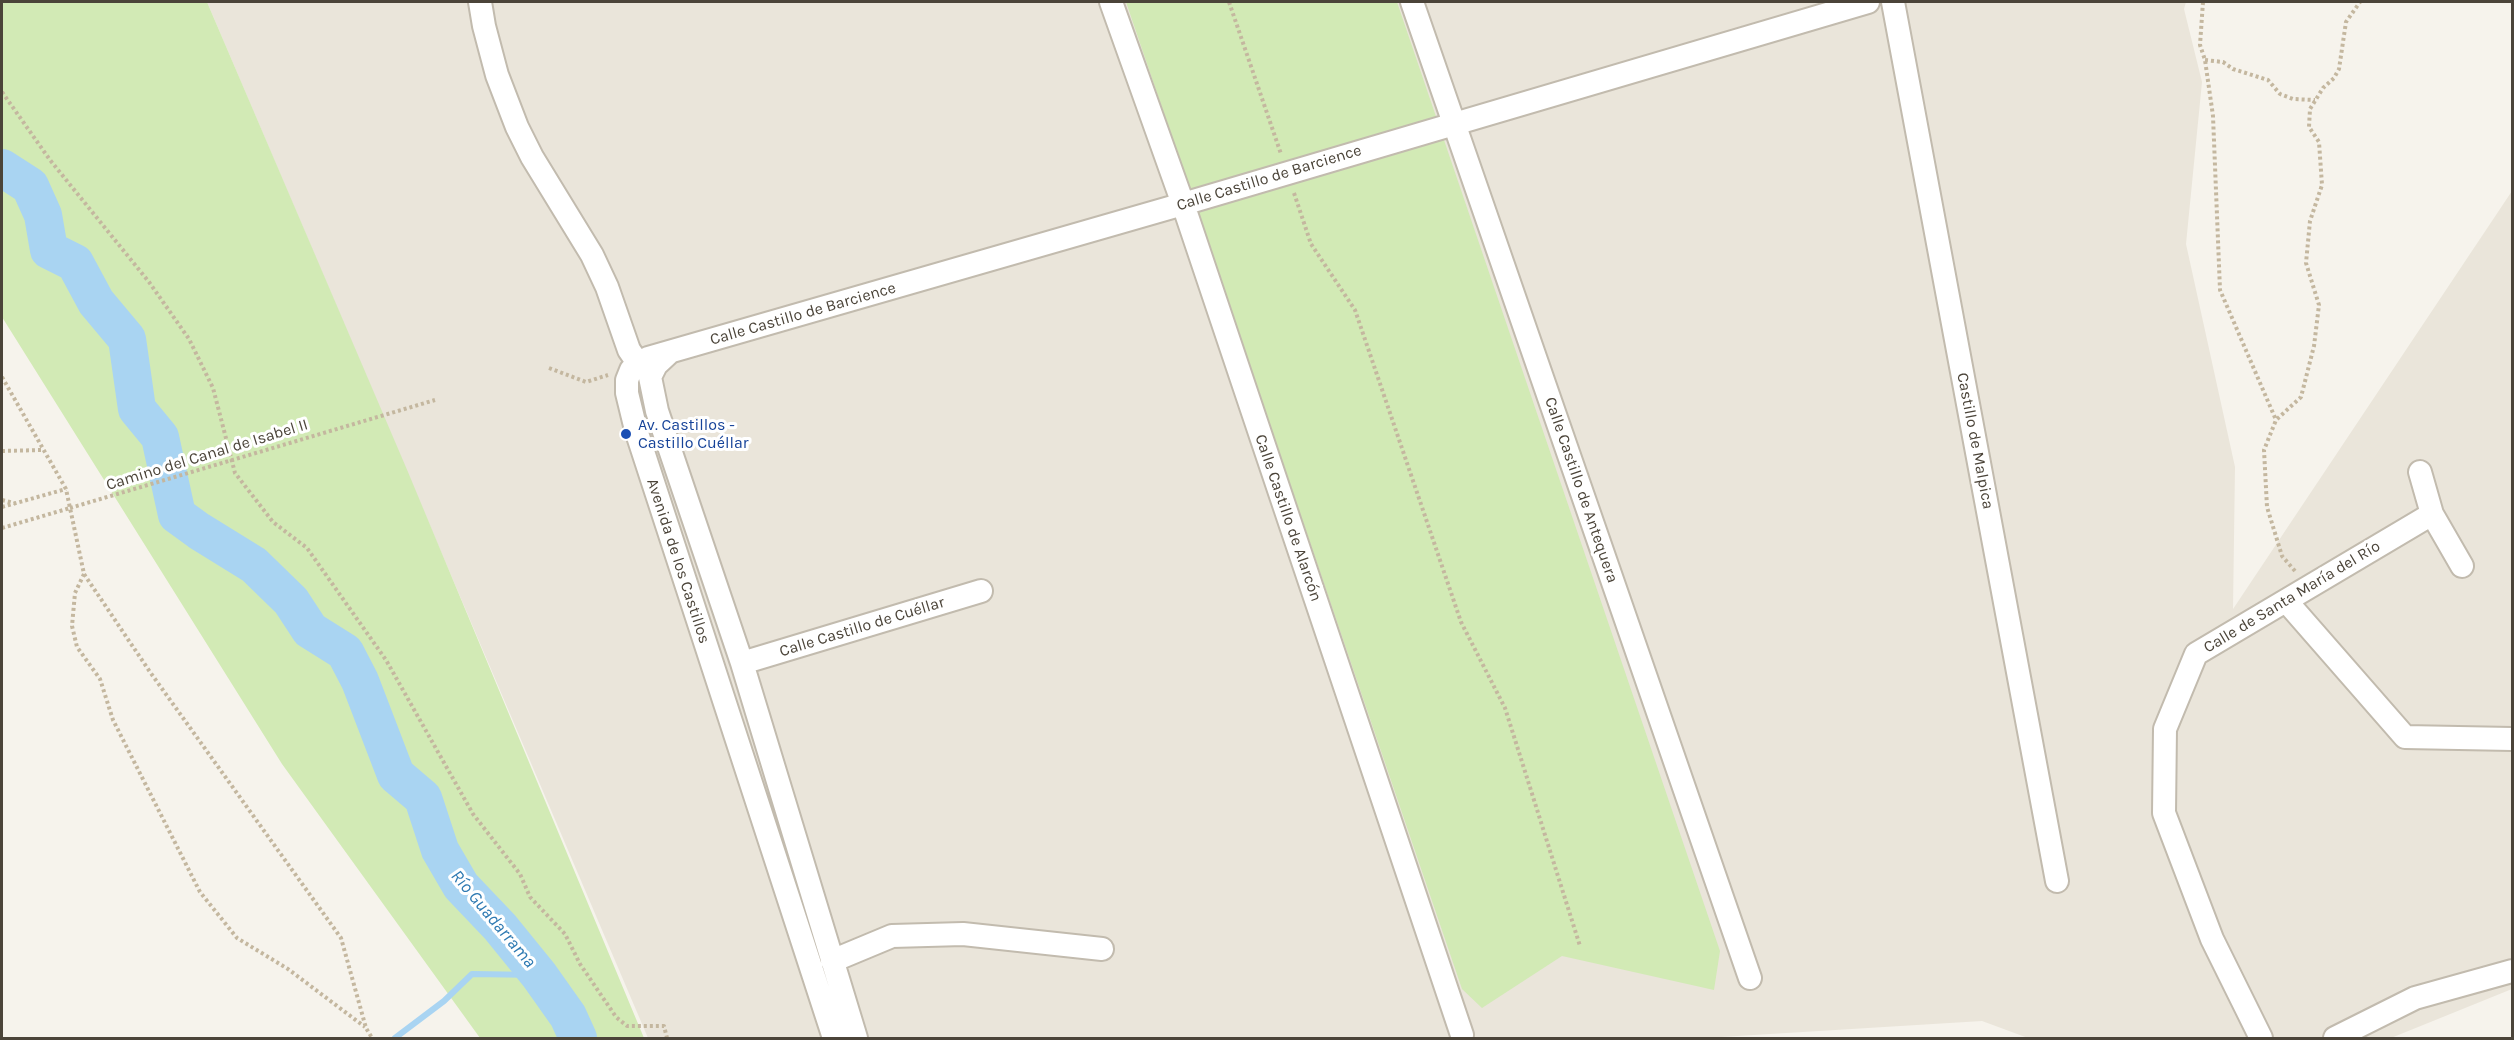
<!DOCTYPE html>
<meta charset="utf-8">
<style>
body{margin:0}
#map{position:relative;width:2514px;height:1040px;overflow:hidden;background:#f6f3ec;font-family:Karla,sans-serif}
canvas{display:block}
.frame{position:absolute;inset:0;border:3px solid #4b4439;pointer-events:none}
</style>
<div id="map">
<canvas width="2514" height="1040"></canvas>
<div class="frame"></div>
</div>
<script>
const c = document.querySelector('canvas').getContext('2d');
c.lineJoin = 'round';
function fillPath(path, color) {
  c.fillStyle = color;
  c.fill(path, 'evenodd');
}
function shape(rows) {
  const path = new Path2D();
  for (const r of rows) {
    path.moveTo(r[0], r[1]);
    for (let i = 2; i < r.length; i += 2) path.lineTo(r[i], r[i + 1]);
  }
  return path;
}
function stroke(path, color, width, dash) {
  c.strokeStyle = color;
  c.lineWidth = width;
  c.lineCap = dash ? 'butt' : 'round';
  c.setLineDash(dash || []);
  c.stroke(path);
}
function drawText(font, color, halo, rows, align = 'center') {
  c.font = font + ' Karla,sans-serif';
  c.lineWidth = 6;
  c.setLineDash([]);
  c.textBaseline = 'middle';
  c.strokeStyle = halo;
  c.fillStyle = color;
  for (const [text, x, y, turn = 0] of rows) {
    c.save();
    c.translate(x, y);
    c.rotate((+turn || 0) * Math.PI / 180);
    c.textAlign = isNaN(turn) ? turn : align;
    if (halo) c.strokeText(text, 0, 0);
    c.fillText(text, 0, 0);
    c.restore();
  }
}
const residential = shape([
 [207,2,2186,2,2184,9,2202,82,2186,244,2235,467,2233,609,2512,191,2512,989,2391,1038,2028,1038,1982,1021,1705,1038,648,1038]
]);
const green = shape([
 [2,2,207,2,408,472,644,1038,480,1038,282,764,2,317],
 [1126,2,1397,2,1720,951,1714,990,1562,956,1482,1008,1462,989]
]);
const stream = shape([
 [395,1038,444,1001,472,974,539,975]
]);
const river = shape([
 [2,168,30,186,43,215,49,250,75,263,96,302,127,339,137,409,160,437,177,515,199,531,254,565,291,601,310,630,345,652,360,681,396,775,423,798,440,850,461,886,500,927,539,975,568,1016,578,1038]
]);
const path = shape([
 [1229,2,1281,154],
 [2203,2,2200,45,2205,60,2213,116,2220,290,2276,420],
 [2205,60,2223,62,2233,69,2268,80,2280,94,2293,99,2315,100],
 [2,92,50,160,149,282,189,339,213,388,235,473,273,522,307,548,386,660,473,814,520,874,530,897,565,934,580,964,616,1017,627,1026,664,1026,667,1038],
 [1294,193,1311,244,1355,310,1461,622,1505,708,1580,946],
 [549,368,586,382,608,375],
 [2,377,66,489,84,574,150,672,341,938,366,1028,372,1038],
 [2,451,42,450],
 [2,500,14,503],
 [2,507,66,489],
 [2,528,70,508],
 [2295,571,2282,556,2267,507,2264,450,2276,420,2301,397,2314,346,2319,305,2306,263,2310,221,2322,185,2319,142,2309,127,2310,109,2323,88,2334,78,2339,69,2346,22,2360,2],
 [84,574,75,593,72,626,77,647,100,679,113,720,200,892,237,938,288,969,365,1027]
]);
const minor = shape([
 [480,2,484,26,497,75,517,127,532,157,592,255,607,287,629,350,638,363,651,369],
 [1111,2,1183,204,1462,1035],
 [1412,2,1750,978],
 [1893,2,2057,881],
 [670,352,656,365,650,377,657,411,742,663,856,1038],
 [2432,514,2462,566],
 [2287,602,2405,737,2512,739],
 [742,663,981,591],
 [832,961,892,936,963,934,1102,949],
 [834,1038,636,430,627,393,627,380,631,370,638,363,648,358,1183,204,1868,2],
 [2261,1038,2212,939,2164,813,2165,729,2196,654,2432,514,2420,472],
 [2335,1038,2415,998,2512,971]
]);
const pathBridge = shape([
 [70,508,435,400]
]);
const markers = [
 [626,434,6,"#1a4fb4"]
];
const streetNames = [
 ["Calle Castillo de Barcience",1269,178,-17],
 ["Calle Castillo de Barcience",803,314,-16],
 ["Castillo de Malpica",1975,441,79],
 ["Camino del Canal de Isabel II",207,455,-17],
 ["Calle Castillo de Antequera",1581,490,71],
 ["Calle Castillo de Alarcón",1288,518,71],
 ["Avenida de los Castillos",678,561,72],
 ["Calle de Santa María del Río",2292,597,-31],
 ["Calle Castillo de Cuéllar",862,627,-17]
];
const transitNames = [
 ["Av. Castillos -",638,425],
 ["Castillo Cuéllar",638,443]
];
const waterNames = [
 ["Río Guadarrama",493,919,50]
];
fillPath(residential, '#eae5da');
fillPath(green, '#d2eab5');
stroke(stream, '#a9d4f2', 6);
stroke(river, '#a9d4f2', 38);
stroke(minor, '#c2bbae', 26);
stroke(path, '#c4b79f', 4, [3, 3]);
stroke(minor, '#fff', 22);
stroke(pathBridge, '#c4b79f', 4, [3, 3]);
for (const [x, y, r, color] of markers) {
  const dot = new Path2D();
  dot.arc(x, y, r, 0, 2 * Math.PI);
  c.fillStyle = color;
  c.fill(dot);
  stroke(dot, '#fff', 2);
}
drawText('16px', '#4b4439', '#fff', streetNames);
drawText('16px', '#164399', '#fff', transitNames, 'left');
drawText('italic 18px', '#2e7ab2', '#fff', waterNames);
</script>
